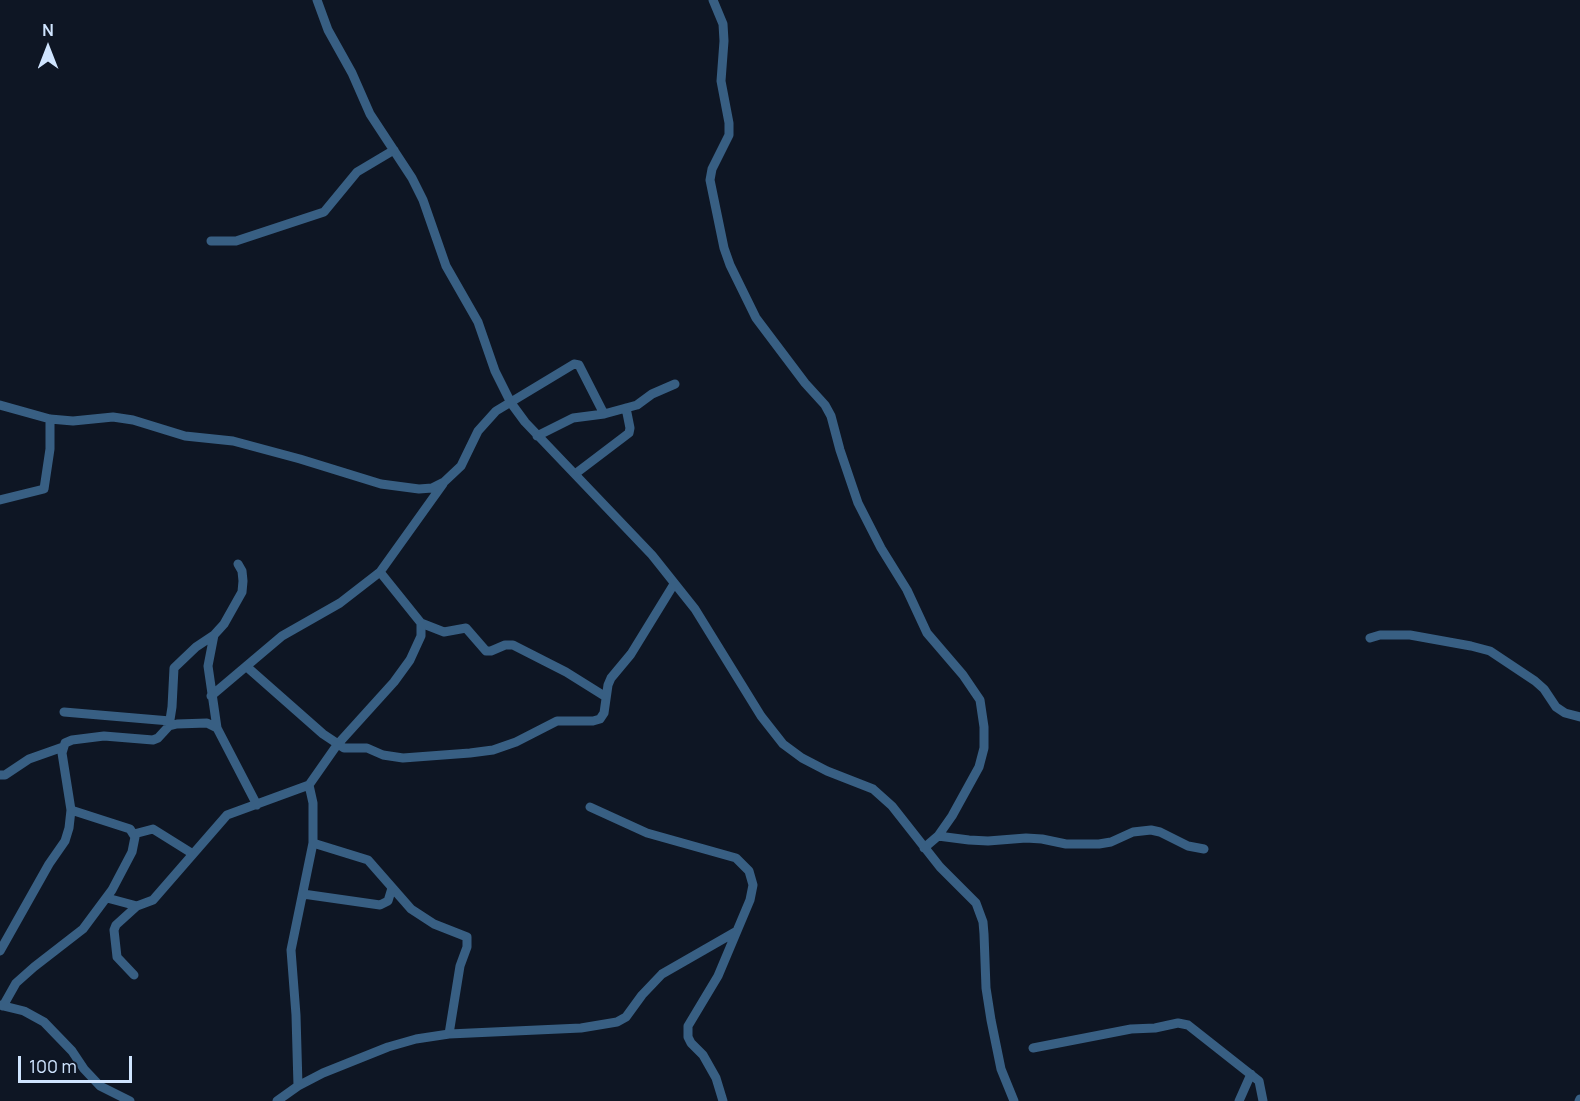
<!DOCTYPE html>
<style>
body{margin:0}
#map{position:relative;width:1580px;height:1101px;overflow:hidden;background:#0e1624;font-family:Manrope,sans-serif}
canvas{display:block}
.north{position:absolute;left:18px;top:18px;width:60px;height:60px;-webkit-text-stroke:4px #0e1624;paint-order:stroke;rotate:0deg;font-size:16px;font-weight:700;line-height:24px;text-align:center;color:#d0e5ff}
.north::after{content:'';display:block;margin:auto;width:21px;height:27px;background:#d0e5ff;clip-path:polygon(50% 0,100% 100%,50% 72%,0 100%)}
.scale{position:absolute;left:18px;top:1056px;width:114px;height:27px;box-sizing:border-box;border:3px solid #d0e5ff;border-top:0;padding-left:8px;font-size:18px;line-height:21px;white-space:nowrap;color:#d0e5ff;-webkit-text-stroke:4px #0e1624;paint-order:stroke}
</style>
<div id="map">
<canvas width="1580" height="1101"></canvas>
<div class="north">N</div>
<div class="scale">100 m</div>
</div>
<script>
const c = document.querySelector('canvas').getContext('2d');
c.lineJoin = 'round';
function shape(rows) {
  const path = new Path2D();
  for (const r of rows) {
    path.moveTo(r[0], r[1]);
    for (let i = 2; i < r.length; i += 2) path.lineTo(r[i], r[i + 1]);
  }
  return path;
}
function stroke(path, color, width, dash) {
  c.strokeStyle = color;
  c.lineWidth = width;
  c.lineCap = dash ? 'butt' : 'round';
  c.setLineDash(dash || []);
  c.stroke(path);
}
const minor = shape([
 [317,0,328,30,352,73,370,114,412,178,423,200,446,266,478,322,495,371,511,403,525,422,652,555,695,609,761,716,783,744,802,758,827,771,873,789,892,806,940,867,976,903,983,922,984,934,986,988,991,1020,1001,1069,1014,1101],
 [713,0,723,24,724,41,721,81,729,123,729,135,712,169,710,180,724,248,730,265,756,318,805,383,825,405,831,416,840,450,858,503,881,548,907,590,927,633,963,675,980,700,984,727,984,748,979,767,952,816,938,836,924,848],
 [211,241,236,241,324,212,357,172,394,150],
 [0,405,50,419,73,421,113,417,133,420,185,436,233,441,300,459,381,484,419,489,432,488,444,482,461,466,478,431,496,411,574,364,579,365,604,414],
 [537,436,573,418,604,414,637,405,652,394,675,384],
 [575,474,629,433,630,428,626,408],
 [0,500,44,489,50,449,50,419],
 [238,564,242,571,243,581,242,592,224,624,214,635,208,666,217,728,257,805],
 [421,623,444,632,466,628,486,651,491,651,505,645,513,645,566,672,606,697],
 [1370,638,1380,635,1410,635,1471,646,1490,651,1535,681,1544,689,1556,707,1565,713,1580,717],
 [247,667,323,734,344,748,367,748,383,755,403,758,470,753,493,750,516,742,557,721,593,721,600,719,604,713,608,685,611,678,631,654,674,584],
 [211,696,282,636,340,603,380,572,443,484],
 [64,712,170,721],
 [169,726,172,707,174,668,196,647,214,635],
 [0,775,5,775,29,759,63,747],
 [590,807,647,833,736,858,749,871,753,885,750,900,718,976,688,1026,688,1037,691,1043,703,1055,716,1078,723,1101],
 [134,834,153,829,193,854],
 [938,836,969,840,988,841,1026,838,1042,839,1066,844,1099,844,1111,842,1133,832,1151,830,1160,832,1188,846,1204,849],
 [313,843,368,860,411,909,434,924,467,937,467,947,460,966,449,1034],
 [303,894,380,905,388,901,392,888],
 [107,898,137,906],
 [0,951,49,864,65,841,69,828,71,810,62,753,65,743,72,740,104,736,153,740,158,738,169,726,177,724,207,723,217,728],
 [134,975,117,957,114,930,116,925,137,906,153,900,227,815,309,785,337,745,394,682,410,660,421,636,421,623,380,572],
 [0,1005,24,1011,44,1022,72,1051,84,1069,100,1086,130,1101],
 [3,1006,16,983,34,967,83,929,112,890,132,852,135,837,130,829,71,810],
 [1033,1048,1131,1029,1155,1028,1178,1023,1188,1025,1259,1081,1263,1101],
 [298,1086,296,1015,291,950,313,843,313,803,309,785],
 [277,1101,298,1086,323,1073,388,1047,416,1039,449,1034,581,1028,617,1022,626,1017,642,995,662,974,737,931],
 [1239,1101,1251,1074],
 [1579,1101,1580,1099]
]);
stroke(minor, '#385f83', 9);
</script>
